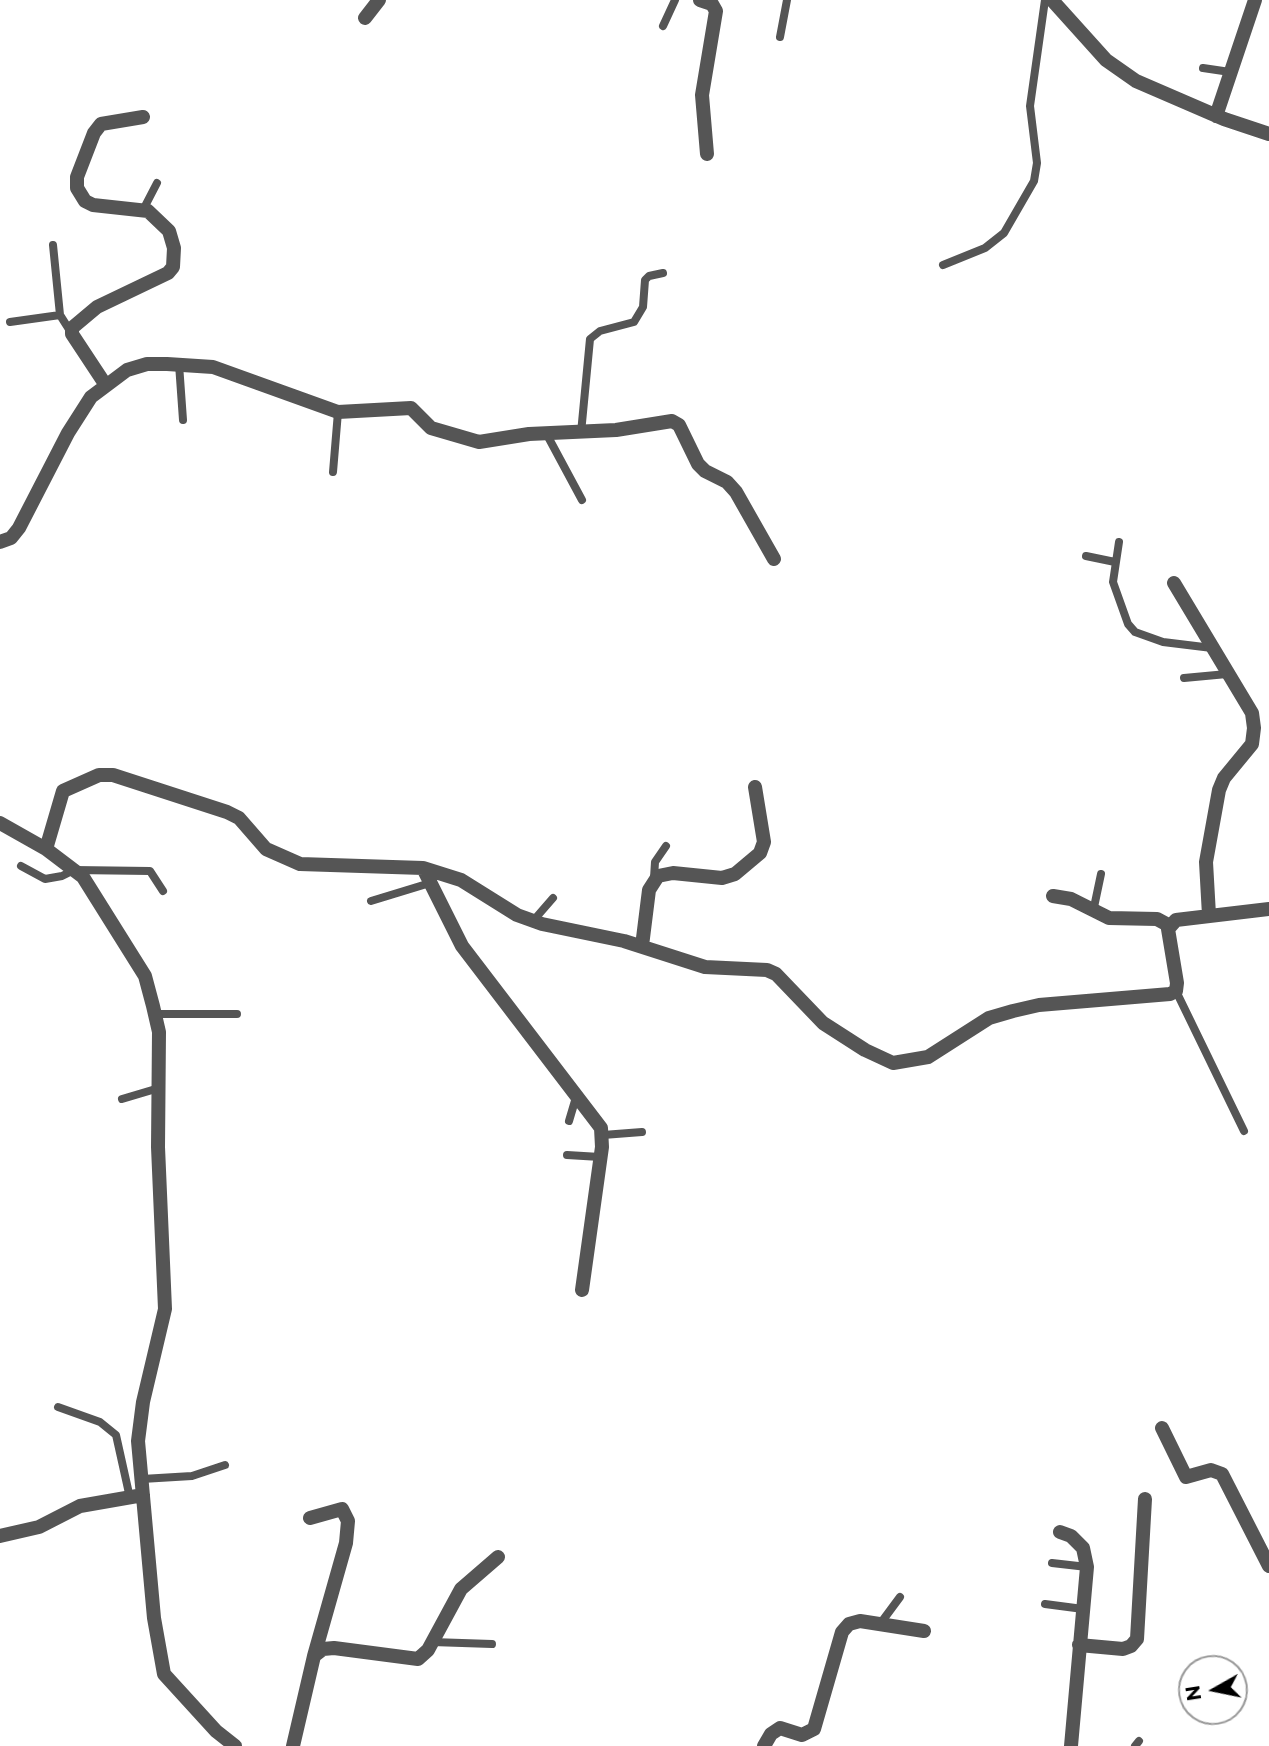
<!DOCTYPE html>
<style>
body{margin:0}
#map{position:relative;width:1269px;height:1746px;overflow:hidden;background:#fff;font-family:Montserrat,sans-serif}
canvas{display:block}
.north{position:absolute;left:1178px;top:1655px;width:70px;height:70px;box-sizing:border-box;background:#fff;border:2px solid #999;border-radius:50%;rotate:261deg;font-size:19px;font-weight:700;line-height:28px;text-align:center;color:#000}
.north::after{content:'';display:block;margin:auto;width:24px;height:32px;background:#000;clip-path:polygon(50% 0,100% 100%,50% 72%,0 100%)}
</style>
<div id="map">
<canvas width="1269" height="1746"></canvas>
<div class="north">N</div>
</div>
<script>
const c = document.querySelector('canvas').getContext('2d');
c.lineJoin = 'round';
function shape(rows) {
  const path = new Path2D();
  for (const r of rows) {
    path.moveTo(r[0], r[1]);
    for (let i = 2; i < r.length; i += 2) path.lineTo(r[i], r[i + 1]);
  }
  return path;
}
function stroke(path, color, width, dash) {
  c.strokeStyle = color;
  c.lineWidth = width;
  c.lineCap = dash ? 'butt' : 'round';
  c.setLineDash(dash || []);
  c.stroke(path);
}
const lane = shape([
 [663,26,675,0],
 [780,37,787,0],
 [1203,68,1230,72],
 [143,210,157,183],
 [53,245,60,315,72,334],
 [943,265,985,248,1004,233,1034,181,1037,163,1030,106,1045,0],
 [10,322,60,315],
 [179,364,183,420],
 [546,433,582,500],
 [581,433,590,339,600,331,634,322,643,307,645,280,649,276,663,273],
 [333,472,338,412],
 [1119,542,1113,582,1128,624,1135,632,1163,642,1212,648],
 [1086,556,1115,562],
 [1184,678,1227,674],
 [21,866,45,879,62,876,74,870,150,871,163,891],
 [654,878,655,862,666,846],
 [371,901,430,883],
 [1093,912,1101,874],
 [533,921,553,898],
 [1176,991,1244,1131],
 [155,1014,237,1014],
 [122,1099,159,1088],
 [569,1121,577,1094],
 [603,1135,642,1132],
 [567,1155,600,1157],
 [58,1407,100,1422,116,1435,130,1498],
 [142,1479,192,1476,225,1465],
 [1052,1563,1087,1567],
 [1045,1604,1083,1609],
 [880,1624,900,1597],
 [432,1642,492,1644],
 [1135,1746,1139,1741]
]);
const street = shape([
 [700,0,712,4,716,11,702,95,707,154],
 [1052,0,1106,60,1136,81,1224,119,1269,134],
 [365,18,379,0],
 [1216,116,1255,0],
 [105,384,72,334,72,328,97,307,168,273,173,267,174,248,169,231,148,211,93,205,85,201,77,188,77,177,94,133,101,124,143,117],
 [0,542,11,538,19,528,68,433,91,397,127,370,147,364,167,364,213,367,338,412,411,408,431,428,479,442,529,434,616,430,672,421,679,425,698,464,705,471,727,482,736,492,774,559],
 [1174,583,1252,713,1254,728,1252,744,1224,778,1219,790,1206,862,1209,915],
 [0,823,46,849,83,877,145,976,153,1006,159,1032,158,1147,165,1309,143,1402,138,1441,154,1618,164,1674,216,1731,235,1746],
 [46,849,63,791,99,775,113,775,227,812,239,818,266,849,300,864,423,868,461,880,517,915,542,924,624,941,705,967,767,970,776,974,823,1023,865,1050,893,1063,928,1057,989,1018,1013,1011,1039,1005,1170,994,1176,991,1177,983,1168,929,1176,920,1269,909],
 [423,868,462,946,601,1128,602,1147,582,1290],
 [1053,896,1071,899,1109,918,1157,919,1170,926],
 [642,946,649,890,658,876,673,873,722,878,735,874,760,853,764,842,755,787],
 [1162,1428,1186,1477,1211,1470,1222,1474,1269,1566],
 [310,1518,342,1509,348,1521,346,1543,314,1656],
 [1060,1532,1071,1536,1083,1548,1087,1567,1071,1746],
 [0,1536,39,1527,80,1506,143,1495],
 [1079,1645,1123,1649,1131,1646,1137,1639,1145,1499],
 [293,1746,314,1656,323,1649,334,1648,418,1659,428,1650,461,1589,498,1557],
 [764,1746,771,1734,780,1728,802,1735,814,1729,842,1632,849,1624,860,1621,924,1631]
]);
stroke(lane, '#555', 8);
stroke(street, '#555', 14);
</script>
